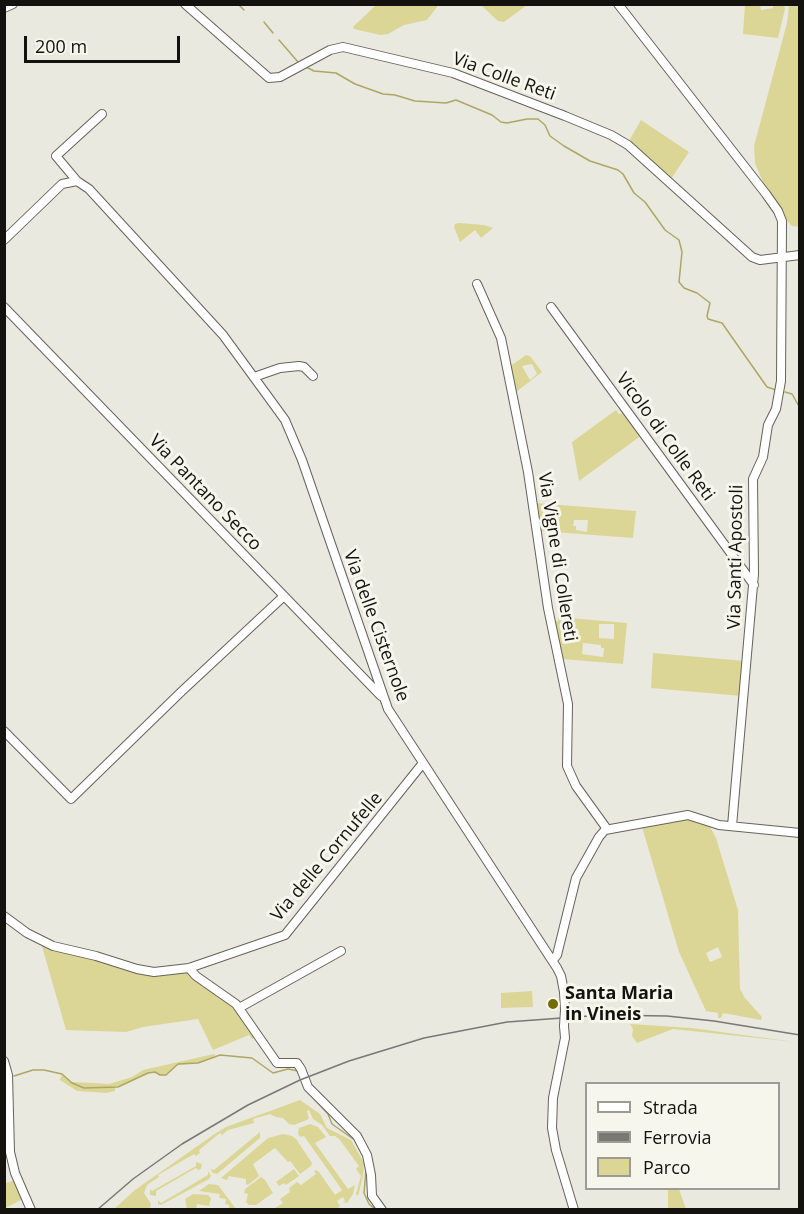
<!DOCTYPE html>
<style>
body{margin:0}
#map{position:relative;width:804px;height:1214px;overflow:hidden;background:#e9e9e0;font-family:"Open Sans",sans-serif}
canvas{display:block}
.frame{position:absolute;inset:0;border:6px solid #13120f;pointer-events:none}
.legend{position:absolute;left:585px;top:1082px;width:195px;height:108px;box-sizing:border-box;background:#f7f6ed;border:2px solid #9c9b94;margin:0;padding:8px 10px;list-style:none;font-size:18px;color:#13120f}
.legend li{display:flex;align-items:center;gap:12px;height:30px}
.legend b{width:30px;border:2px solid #9c9b94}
.scale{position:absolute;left:24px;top:36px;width:156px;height:27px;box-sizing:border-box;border:3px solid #13120f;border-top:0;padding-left:8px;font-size:18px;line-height:21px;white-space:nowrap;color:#13120f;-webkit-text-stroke:4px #f7f6ed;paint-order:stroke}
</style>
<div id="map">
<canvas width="804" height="1214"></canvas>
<div class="frame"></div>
<ul class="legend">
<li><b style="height:8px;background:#fff"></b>Strada</li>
<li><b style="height:8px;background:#797873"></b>Ferrovia</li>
<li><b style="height:16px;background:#dcd696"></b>Parco</li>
</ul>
<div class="scale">200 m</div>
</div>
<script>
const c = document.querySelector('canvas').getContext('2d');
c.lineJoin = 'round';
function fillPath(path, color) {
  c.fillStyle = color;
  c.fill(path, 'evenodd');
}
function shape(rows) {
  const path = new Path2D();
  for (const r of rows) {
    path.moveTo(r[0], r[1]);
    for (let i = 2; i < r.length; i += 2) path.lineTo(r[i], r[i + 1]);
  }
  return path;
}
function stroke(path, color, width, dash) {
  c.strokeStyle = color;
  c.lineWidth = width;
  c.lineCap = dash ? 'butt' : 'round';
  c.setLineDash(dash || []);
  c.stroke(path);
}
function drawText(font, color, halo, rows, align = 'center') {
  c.font = font + ' "Open Sans",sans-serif';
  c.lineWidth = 6;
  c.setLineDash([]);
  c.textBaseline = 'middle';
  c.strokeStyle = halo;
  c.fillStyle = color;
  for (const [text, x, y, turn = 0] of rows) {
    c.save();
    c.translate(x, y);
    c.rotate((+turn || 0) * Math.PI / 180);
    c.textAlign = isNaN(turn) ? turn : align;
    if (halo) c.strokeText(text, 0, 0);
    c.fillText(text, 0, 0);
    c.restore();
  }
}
const green = shape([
 [376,5,437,4,437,7,427,20,404,25,388,34,380,35,354,29,353,27],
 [481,5,527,5,504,22,498,21],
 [745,5,760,5,761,10,773,8,773,5,784,5,785,9,778,38,743,34],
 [789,5,799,5,799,227,792,226,784,218,782,210,768,194,755,163,754,146,787,23],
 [641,120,689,152,671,179,629,141],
 [459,223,484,225,493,228,481,238,475,230,460,242,454,227,455,224],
 [526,355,530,356,542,372,516,392,509,367],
 [532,364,537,374,530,380,522,366],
 [616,410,619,414,626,413,642,435,579,481,572,442],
 [535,503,636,511,633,538,540,531],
 [574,520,588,520,587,532,576,530,576,526,573,526],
 [558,617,627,623,623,664,562,659,554,622,558,621],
 [599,624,614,624,614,639,599,638],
 [583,643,601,645,601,648,604,648,603,657,582,654],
 [653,653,745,661,744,676,741,676,741,679,744,681,742,696,651,688],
 [684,819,694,819,709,825,716,838,738,910,740,989,745,998,762,1017,761,1020,723,1013,721,1018,718,1018,718,1013,706,1011,679,952,642,827],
 [718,947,722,957,710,962,706,953],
 [41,943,131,970,188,973,224,995,257,1037,252,1039,249,1035,213,1050,198,1019,143,1027,126,1032,66,1030],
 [532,991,533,1007,501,1008,501,993],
 [630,1024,692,1028,795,1042,673,1029,637,1043,632,1036,633,1029],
 [214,1054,215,1056,198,1063,177,1065,166,1075,160,1075,155,1072,148,1073,126,1084,115,1087,115,1091,106,1093,77,1091,60,1080,62,1074,72,1082,109,1084,132,1077,143,1070],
 [300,1100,320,1114,327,1128,351,1140,364,1163,363,1176,358,1196,356,1194,361,1176,356,1169,359,1166,340,1140,335,1136,330,1136,322,1125,313,1119,309,1110,307,1111,309,1119,294,1125,289,1124,283,1118,276,1117,270,1114,253,1119,254,1123,228,1130,222,1135,220,1133,199,1150,200,1153,196,1156,194,1154,158,1175,159,1177,147,1185,144,1193,151,1204,150,1209,114,1209,135,1190,216,1133,226,1127],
 [310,1124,318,1127,326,1137,315,1143,348,1189,355,1185,353,1194,347,1203,343,1202,345,1201,343,1197,337,1201,340,1206,338,1209,273,1209,283,1203,280,1199,290,1192,289,1188,297,1182,301,1185,316,1174,314,1171,316,1170,319,1172,335,1195,342,1190,304,1136,300,1137,298,1134,299,1128],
 [260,1132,260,1138,217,1174,213,1173,210,1169,214,1170],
 [283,1134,292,1136,296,1139,312,1163,311,1166,300,1174,290,1161,288,1162,275,1148,253,1164,259,1176,248,1185,246,1184,246,1179,229,1176,227,1180,221,1178,268,1138],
 [196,1162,202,1164,201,1169,198,1170,196,1168,156,1191,156,1196,150,1195,150,1189,152,1191,196,1166],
 [294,1169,299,1176,286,1185,284,1183,279,1186,276,1182],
 [208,1171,211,1176,209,1179,161,1205,158,1204,158,1200,161,1203,208,1175],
 [261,1177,265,1180,273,1193,256,1205,249,1205,246,1202,248,1194,244,1193,245,1189],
 [17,1179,25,1198,5,1208,4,1184],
 [209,1184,218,1185,236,1209,229,1209,229,1205,225,1204,226,1199,219,1198,220,1194,199,1191],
 [668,1189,679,1189,686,1209,668,1209],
 [193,1194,208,1195,211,1198,209,1206,197,1204,196,1209,187,1209,185,1199]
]);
const stream = shape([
 [238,4,244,10],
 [264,22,273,33],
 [279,40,298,62],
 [306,67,314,71,336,73,355,84,383,94,395,95,415,101,446,103,456,100,492,115,501,122,507,123,527,119,538,119,545,125,550,136,564,146,590,161,618,170,623,174,634,193,645,202,665,230,679,240,682,252,679,282,684,288,697,293,710,303,707,316,708,319,722,323,767,387,776,390],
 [785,392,792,394,800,408],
 [14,1076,33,1070,44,1070,62,1074,72,1083,84,1088,118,1087,148,1073,155,1072,160,1075,166,1075,178,1064,198,1063,220,1055,252,1058,273,1073,288,1069,298,1071],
 [310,1094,328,1114,332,1124,356,1141],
 [359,1148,364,1157],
 [366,1170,364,1193,369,1204,376,1210]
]);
const minor = shape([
 [185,4,269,78,280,77,330,50,343,47,453,73,565,116,611,135,628,145,752,257,760,260,800,255],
 [618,4,766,194,778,211,782,221,781,381,776,409,768,425,763,457,753,479,754,574,732,826],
 [4,8,13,4],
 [77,181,56,156,102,114],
 [4,240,62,184,77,181,89,189,223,335,269,398,285,420,302,460,388,709,557,968,561,976,564,992,565,1010],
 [477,284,501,338,528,472,548,608,568,704,567,766,576,786,607,829],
 [4,307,381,696],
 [551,307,754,585],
 [254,377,280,368,299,366,304,367,313,376],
 [4,731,71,799,182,691,284,596],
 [4,916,27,933,53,946,96,956,137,969,154,972,189,968,285,935,423,763],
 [553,960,557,955,576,878,599,837,605,830,688,815,719,825,800,833],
 [189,968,196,976,236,1004,277,1063,297,1063,301,1069,308,1087,357,1136,367,1155,371,1175,372,1196,382,1210],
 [239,1008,341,951],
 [564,1026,565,1038,553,1098,552,1128,556,1150,574,1210],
 [4,1061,8,1075,10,1152,15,1173,31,1210]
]);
const rail = shape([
 [97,1210,133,1179,182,1144,248,1105,300,1080,349,1061,424,1038,507,1022,603,1015,667,1016,714,1021,800,1035]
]);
const minorBridge = shape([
 [564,1026,565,1010]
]);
const markers = [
 [553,1004,6,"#736b04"]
];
const streetNames = [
 ["Via Colle Reti",504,77,20],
 ["Vicolo di Colle Reti",665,437,54],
 ["Via Pantano Secco",205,493,46],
 ["Via Vigne di Collereti",557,557,81],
 ["Via Santi Apostoli",736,557,-89],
 ["Via delle Cisternole",376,626,70],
 ["Via delle Cornufelle",327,857,-50]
];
const poiNames = [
 ["Santa Maria",565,994],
 ["in Vineis",565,1015]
];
fillPath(green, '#dcd696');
stroke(stream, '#aea764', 1.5);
stroke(minor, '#64635c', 10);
stroke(minor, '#fff', 8);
stroke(rail, '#797873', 1.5);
stroke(minorBridge, '#64635c', 10, []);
stroke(minorBridge, '#fff', 8);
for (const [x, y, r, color] of markers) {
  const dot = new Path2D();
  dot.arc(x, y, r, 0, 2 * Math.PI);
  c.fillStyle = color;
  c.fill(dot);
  stroke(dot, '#f7f6ed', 2);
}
drawText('18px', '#13120f', '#f7f6ed', streetNames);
drawText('bold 18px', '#13120f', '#f7f6ed', poiNames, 'left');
</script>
